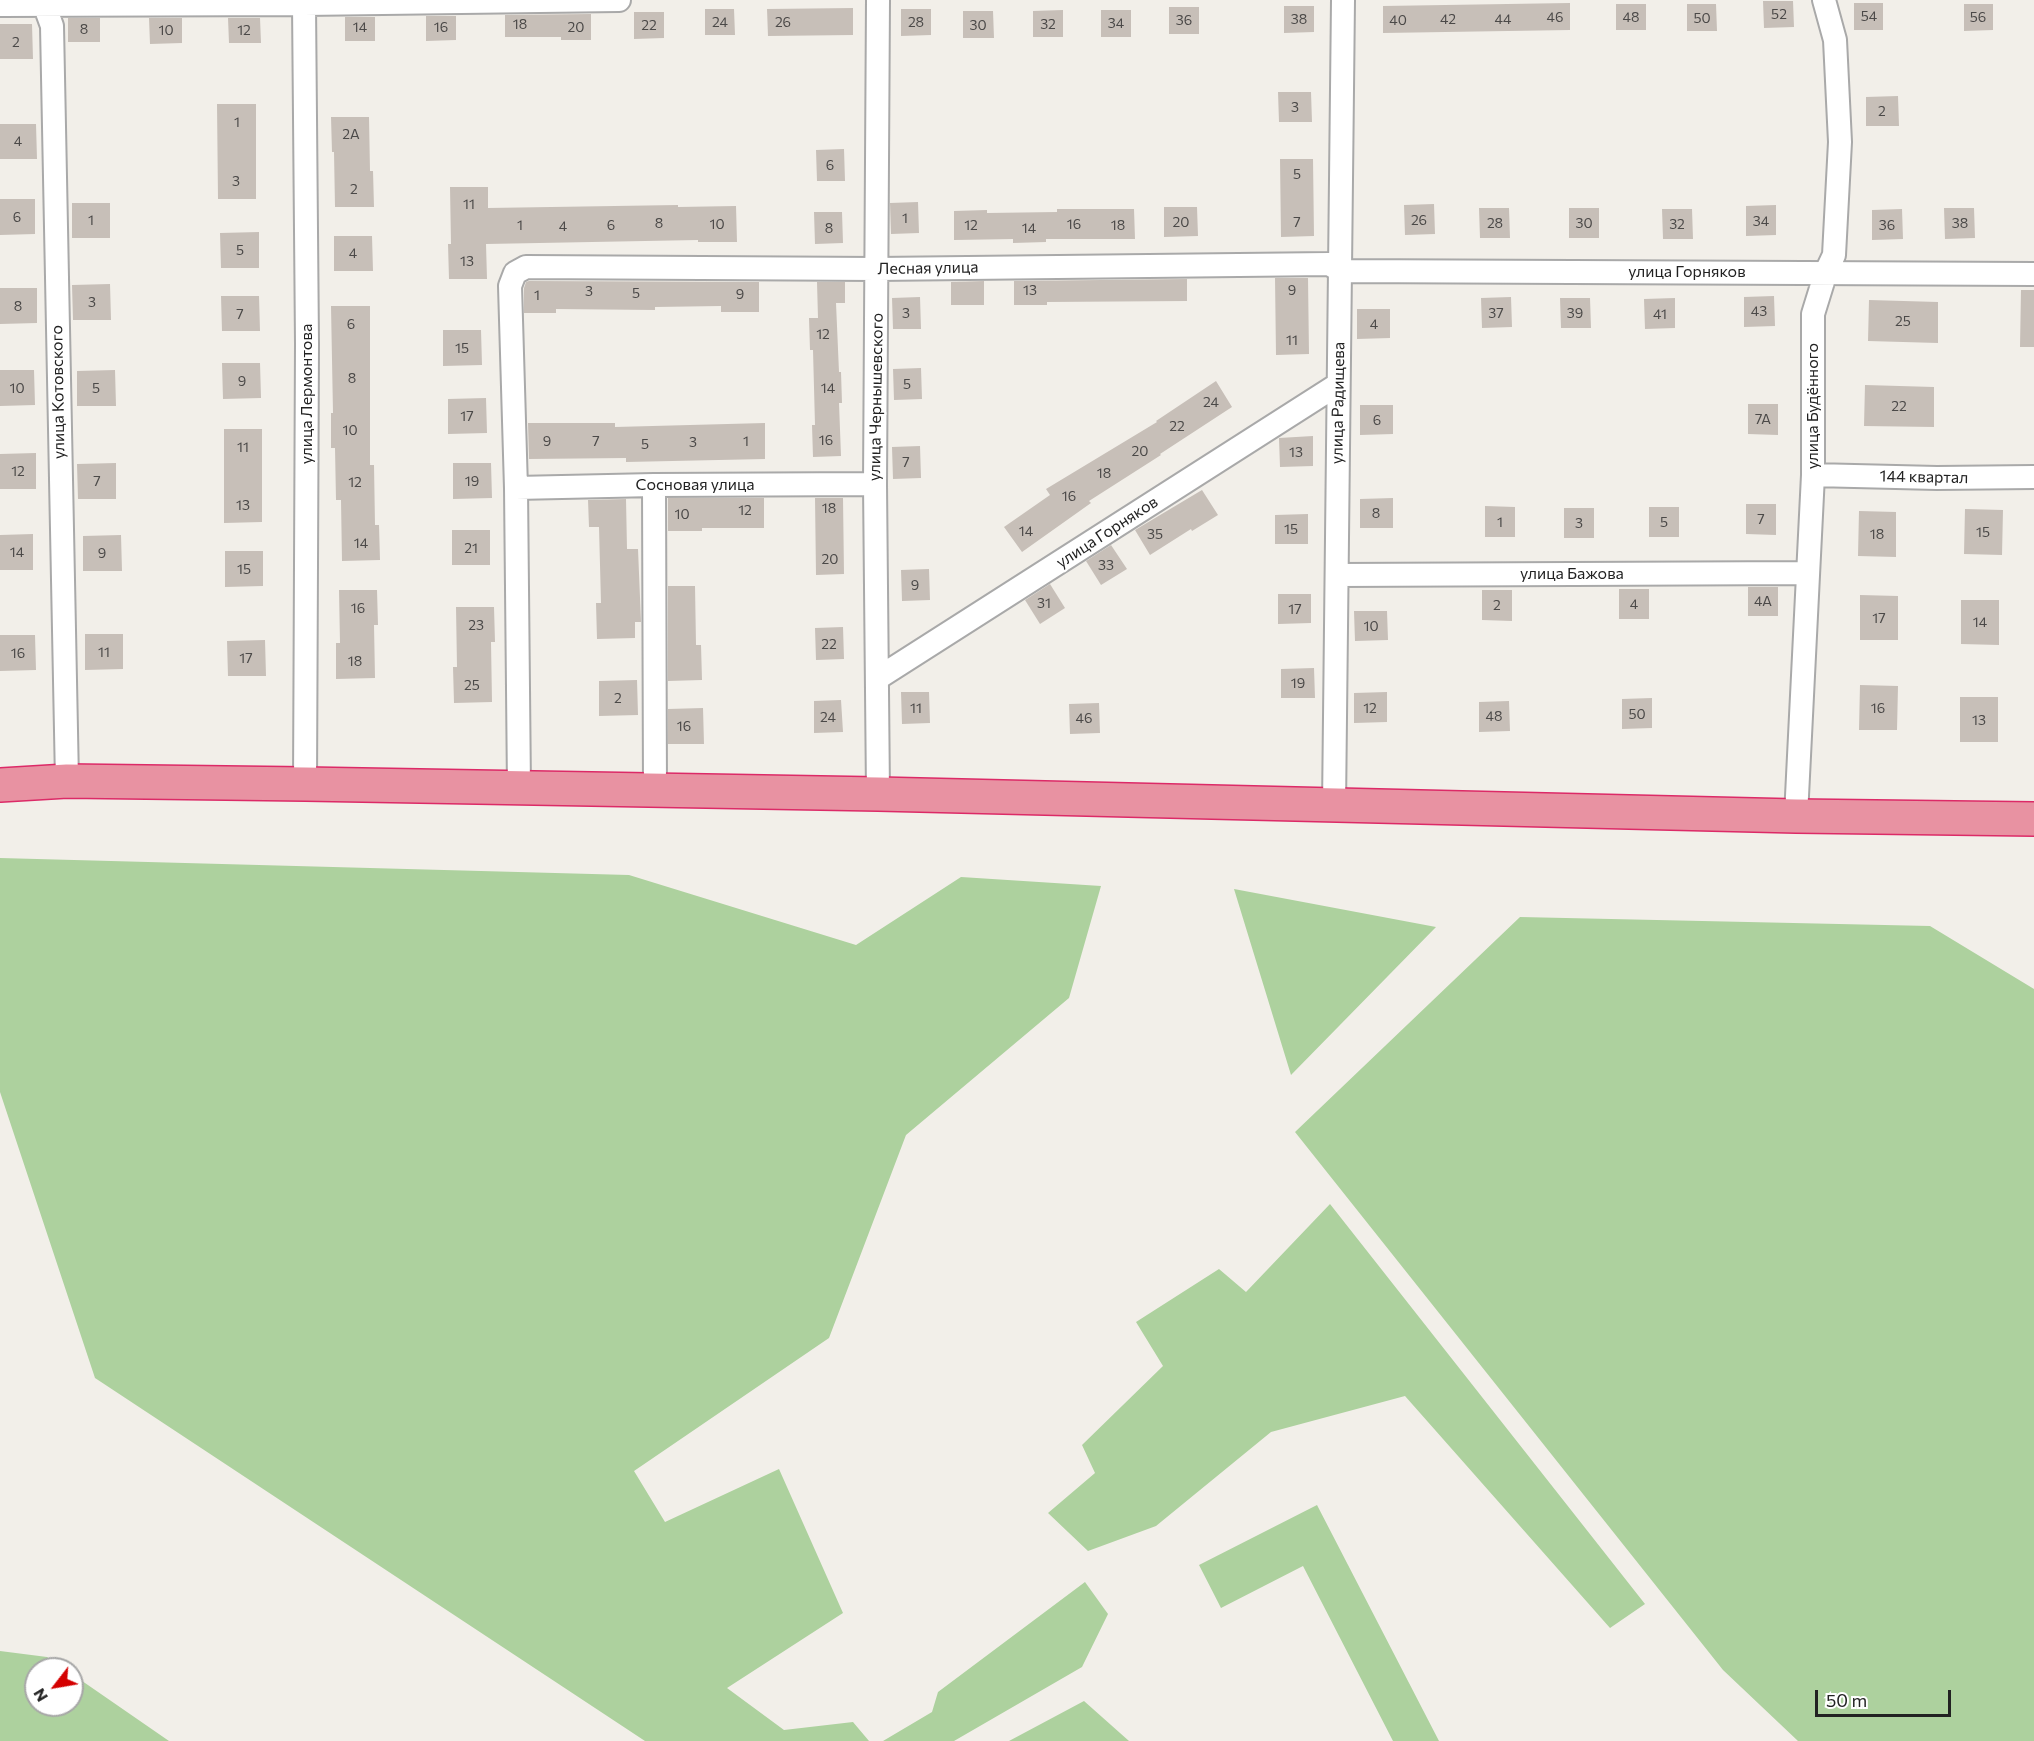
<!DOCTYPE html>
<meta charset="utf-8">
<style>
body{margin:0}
#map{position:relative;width:2034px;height:1741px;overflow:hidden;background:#f2efe9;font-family:Commissioner,sans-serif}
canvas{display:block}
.north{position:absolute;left:24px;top:1657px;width:60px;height:60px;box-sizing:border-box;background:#fff;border:2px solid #a7a7a7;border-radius:50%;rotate:239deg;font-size:16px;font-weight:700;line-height:24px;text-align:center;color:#222}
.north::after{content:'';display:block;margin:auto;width:21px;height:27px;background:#d40000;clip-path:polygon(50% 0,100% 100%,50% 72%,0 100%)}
.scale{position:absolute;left:1815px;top:1690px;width:136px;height:27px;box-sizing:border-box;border:3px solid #222;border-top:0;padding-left:8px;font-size:18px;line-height:21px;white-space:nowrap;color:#222;-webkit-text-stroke:4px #fff;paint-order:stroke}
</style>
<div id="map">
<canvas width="2034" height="1741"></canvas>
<div class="north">N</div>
<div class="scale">50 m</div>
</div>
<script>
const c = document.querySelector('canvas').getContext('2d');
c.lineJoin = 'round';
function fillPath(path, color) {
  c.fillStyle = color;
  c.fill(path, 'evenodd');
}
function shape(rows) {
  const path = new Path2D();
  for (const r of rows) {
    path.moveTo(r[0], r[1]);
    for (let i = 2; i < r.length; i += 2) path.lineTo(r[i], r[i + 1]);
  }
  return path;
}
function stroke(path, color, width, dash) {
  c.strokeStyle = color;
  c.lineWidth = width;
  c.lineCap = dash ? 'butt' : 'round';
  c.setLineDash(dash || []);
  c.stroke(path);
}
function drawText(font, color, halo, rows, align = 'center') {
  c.font = font + ' Commissioner,sans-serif';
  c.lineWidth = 4.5;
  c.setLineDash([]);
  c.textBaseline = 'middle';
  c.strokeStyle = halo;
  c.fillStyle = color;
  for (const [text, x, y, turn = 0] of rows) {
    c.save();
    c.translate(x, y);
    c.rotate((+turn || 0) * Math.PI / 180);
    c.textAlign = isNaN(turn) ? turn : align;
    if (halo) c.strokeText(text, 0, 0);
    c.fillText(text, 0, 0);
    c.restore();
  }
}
const forest = shape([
 [0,858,629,875,856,945,961,877,1101,886,1069,998,906,1135,829,1338,634,1471,665,1522,779,1469,843,1613,727,1688,784,1730,853,1722,869,1741,645,1741,95,1378,0,1092],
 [1234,889,1436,927,1291,1075],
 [1520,917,1930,926,2034,989,2034,1741,1798,1741,1723,1670,1295,1132],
 [1330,1204,1645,1604,1610,1628,1405,1396,1271,1432,1156,1526,1088,1551,1048,1513,1095,1473,1082,1445,1163,1366,1136,1322,1219,1269,1246,1292],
 [1317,1505,1439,1741,1393,1741,1303,1566,1221,1608,1199,1565],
 [1085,1582,1108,1614,1082,1667,954,1741,883,1741,932,1712,938,1692],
 [0,1651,47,1657,65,1669,36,1669,36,1705,72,1705,72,1674,169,1741,0,1741],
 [1084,1701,1129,1741,1009,1741]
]);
const building = shape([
 [1763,1,1793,1,1794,27,1764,28],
 [1570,3,1570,30,1383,33,1383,6],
 [1854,3,1883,3,1883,30,1854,30],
 [1616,4,1646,4,1646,30,1616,30],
 [1687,4,1716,4,1717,31,1687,31],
 [1964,4,1993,4,1993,30,1964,31],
 [1284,6,1314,6,1314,32,1284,33],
 [1169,7,1199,7,1199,34,1169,34],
 [853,8,853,35,768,36,767,9],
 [705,9,734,9,735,35,705,35],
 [901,9,931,9,931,35,901,36],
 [1063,10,1063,37,1033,37,1033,11],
 [1101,10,1131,10,1131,37,1101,37],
 [963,11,993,11,994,38,963,38],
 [634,12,664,12,664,38,634,39],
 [591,14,591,40,561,40,561,37,505,37,505,15],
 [426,16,456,16,456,40,426,41],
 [345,17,375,17,375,41,345,41],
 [68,18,100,18,100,42,68,42],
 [149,18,182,18,182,43,150,44],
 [228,18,260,18,261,43,229,43],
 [0,24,32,24,33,59,0,59],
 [1278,92,1311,92,1312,122,1279,122],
 [1898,96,1899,126,1866,126,1866,97],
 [217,104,256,104,256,199,218,199],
 [331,117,369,117,370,171,373,171,374,207,335,207,334,152,332,152],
 [0,124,36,124,37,159,0,159],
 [844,149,845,181,817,181,816,150],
 [1280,159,1313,159,1314,236,1281,237],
 [450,187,488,187,488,208,678,205,678,207,736,206,737,242,698,242,698,240,486,244,487,279,449,279,448,244,451,244],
 [0,199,35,199,35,234,0,235],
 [918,202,919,233,891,234,890,203],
 [72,203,110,203,110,238,72,238],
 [1434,204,1435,234,1405,235,1404,205],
 [1776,205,1776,235,1746,236,1746,206],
 [1164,207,1197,207,1198,236,1164,237],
 [1479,208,1509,208,1510,238,1480,238],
 [1569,208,1599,208,1599,238,1569,238],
 [1944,208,1974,208,1975,238,1945,239],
 [1057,209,1134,209,1135,239,1046,239,1046,242,1013,243,1013,239,954,240,954,211,987,210,987,213,1057,212],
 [1662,209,1692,209,1693,239,1663,239],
 [1902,209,1903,239,1872,240,1872,210],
 [814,212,842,212,843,243,815,244],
 [259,232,259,268,221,268,220,233],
 [334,236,372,236,373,271,334,271],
 [1275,278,1308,278,1309,354,1276,355],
 [1187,279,1187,301,1047,302,1047,305,1014,305,1014,281],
 [529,281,759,282,759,312,721,312,721,306,655,307,655,310,556,309,556,313,524,313,524,288,526,282],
 [984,281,984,305,951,305,951,282],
 [817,282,845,282,845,303,836,303,839,372,841,372,842,403,839,403,841,456,813,457,812,425,815,425,813,350,810,350,809,318,818,318],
 [110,284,111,320,73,320,72,285],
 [0,288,37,288,37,323,0,324],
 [2021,290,2034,290,2034,347,2020,347],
 [221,296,259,296,260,331,222,331],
 [1774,296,1775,326,1744,327,1744,297],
 [920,297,921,329,893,329,892,298],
 [1511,297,1512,327,1482,328,1481,298],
 [1560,298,1590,298,1591,328,1561,328],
 [1675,298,1675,328,1645,329,1644,299],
 [1869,300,1938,302,1938,343,1868,341],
 [331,306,370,306,370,465,374,465,375,525,379,525,380,560,342,561,341,500,336,500,335,448,331,448,331,413,333,413],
 [1357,309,1390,309,1390,338,1357,339],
 [443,330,481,330,482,365,443,366],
 [222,363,260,363,261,398,223,399],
 [921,368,922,399,894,400,893,369],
 [0,370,34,370,35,405,0,406],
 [115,370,116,406,77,406,77,371],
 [1216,381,1232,407,1160,454,1161,455,1089,501,1091,503,1022,552,1004,527,1050,495,1046,489,1157,422,1156,421],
 [1865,385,1934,387,1934,427,1864,426],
 [486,398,487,433,448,434,448,399],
 [1748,404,1778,404,1778,435,1748,434],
 [1360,405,1393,405,1393,434,1360,435],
 [528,423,615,423,615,427,765,423,765,459,626,462,626,458,529,459],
 [224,429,262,429,262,522,224,523],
 [1313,436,1313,466,1280,467,1279,438],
 [920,446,921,478,893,479,892,447],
 [36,453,36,489,0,489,0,454],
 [116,463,116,499,78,499,77,464],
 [453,463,491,463,492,498,453,499],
 [1202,490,1218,515,1192,531,1191,529,1150,555,1135,530],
 [668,498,764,498,764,528,702,528,702,531,668,531],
 [815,498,843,498,844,574,816,575],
 [1393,498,1393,528,1360,528,1360,499],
 [626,499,627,549,638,549,641,622,635,622,635,638,597,639,596,603,601,603,599,527,589,527,588,500],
 [1746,504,1776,504,1776,535,1746,534],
 [1485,506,1515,507,1515,537,1485,537],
 [1649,507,1679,507,1679,537,1649,537],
 [1564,508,1594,508,1594,538,1564,538],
 [1965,509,2003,510,2002,555,1964,554],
 [1859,511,1896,512,1896,557,1858,556],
 [1308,514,1308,544,1275,544,1275,515],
 [452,530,490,530,490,565,452,565],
 [33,534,33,570,0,570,0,535],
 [121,535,122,571,83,571,83,536],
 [1111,545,1127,569,1101,585,1086,561],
 [225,551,263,551,263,586,225,587],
 [929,569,930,600,902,601,901,570],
 [1050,584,1065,608,1040,624,1025,600],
 [668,586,695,586,696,645,701,645,702,680,668,681],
 [1748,587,1778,587,1778,616,1748,616],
 [1619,589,1649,589,1649,619,1619,619],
 [339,590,377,590,378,625,374,625,375,678,336,679,336,643,340,643],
 [1482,590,1512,590,1512,621,1482,620],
 [1278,594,1311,594,1311,623,1278,624],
 [1860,595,1898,596,1898,640,1860,640],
 [1961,600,1999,600,1999,645,1961,644],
 [456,607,494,607,495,642,491,642,492,702,454,703,453,667,457,667],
 [1354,611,1387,611,1388,640,1355,641],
 [843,627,844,659,816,660,815,628],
 [85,634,123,634,123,669,85,670],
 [0,635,35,635,36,670,0,671],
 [265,640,266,676,228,676,227,641],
 [1314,668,1315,698,1281,698,1281,669],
 [637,680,638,715,599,716,599,681],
 [1860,685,1898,686,1897,730,1859,730],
 [901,692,929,692,930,723,902,724],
 [1387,692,1387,722,1354,723,1354,693],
 [1960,697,1998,697,1998,742,1960,742],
 [1652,698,1652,728,1622,729,1622,699],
 [841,700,843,732,814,733,814,701],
 [1509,701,1510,731,1479,732,1479,702],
 [1099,703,1100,733,1070,734,1069,704],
 [703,708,704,744,668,744,668,709]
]);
const minor = shape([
 [44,4,52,26,67,781],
 [304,4,307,344,305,784],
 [0,5,304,4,619,0],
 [1813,475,1937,478,2034,477],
 [654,485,655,791],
 [516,488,654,485,875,484],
 [1338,575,1807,573],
 [878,678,1337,385],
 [519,789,516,488,510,286,515,273,526,267,877,269,1329,264,1341,271,2034,274],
 [878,794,875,484,878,0],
 [1334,806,1343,0],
 [1796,816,1813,475,1813,314,1826,272,1834,255,1840,142,1835,40,1824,0]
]);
const highway = shape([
 [0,785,67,781,305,784,878,794,1796,816,2034,819]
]);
const numberNames = [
 ["52",1779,14],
 ["54",1869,16],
 ["46",1555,17],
 ["48",1631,17],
 ["56",1978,17],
 ["50",1702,18],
 ["38",1299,19],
 ["42",1448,19],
 ["44",1503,19],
 ["36",1184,20],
 ["40",1398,20],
 ["24",720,22],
 ["26",783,22],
 ["28",916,22],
 ["34",1116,23],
 ["18",520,24],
 ["32",1048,24],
 ["22",649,25],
 ["30",978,25],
 ["14",360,27],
 ["16",441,27],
 ["20",576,27],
 ["8",84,29],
 ["10",166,30],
 ["12",244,30],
 ["2",16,42],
 ["3",1295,107],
 ["2",1882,111],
 ["1",237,122],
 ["2А",351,134],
 ["4",18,141],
 ["6",830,165],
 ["5",1297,174],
 ["3",236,181],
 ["2",354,189],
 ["11",469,204],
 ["6",17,217],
 ["1",905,218],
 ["1",91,220],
 ["26",1419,220],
 ["34",1761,221],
 ["20",1181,222],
 ["7",1297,222],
 ["8",659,223],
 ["28",1495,223],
 ["30",1584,223],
 ["38",1960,223],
 ["10",717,224],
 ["16",1074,224],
 ["32",1677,224],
 ["1",520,225],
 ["6",611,225],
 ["12",971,225],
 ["18",1118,225],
 ["36",1887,225],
 ["4",563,226],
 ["8",829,228],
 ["14",1029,228],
 ["5",240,250],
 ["4",353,253],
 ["13",467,261],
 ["13",1030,290],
 ["9",1292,290],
 ["3",589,291],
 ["5",636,293],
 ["9",740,294],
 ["1",537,295],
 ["3",92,302],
 ["8",18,306],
 ["43",1759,311],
 ["3",906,313],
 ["37",1496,313],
 ["39",1575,313],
 ["7",240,314],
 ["41",1660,314],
 ["25",1903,321],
 ["6",351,324],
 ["4",1374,324],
 ["12",823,334],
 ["11",1292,340],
 ["15",462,348],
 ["8",352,378],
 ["9",242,381],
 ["5",907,384],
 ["10",17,388],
 ["5",96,388],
 ["14",828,388],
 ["24",1211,402],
 ["22",1899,406],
 ["17",467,416],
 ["7А",1763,419],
 ["6",1377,420],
 ["22",1177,426],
 ["10",350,430],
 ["16",826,440],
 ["9",547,441],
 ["7",596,441],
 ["1",746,441],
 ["3",693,442],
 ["5",645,444],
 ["11",243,447],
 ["20",1140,451],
 ["13",1296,452],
 ["7",906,462],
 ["12",18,471],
 ["18",1104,473],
 ["7",97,481],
 ["19",472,481],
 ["12",355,482],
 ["16",1069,496],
 ["13",243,505],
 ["18",829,508],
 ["12",745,510],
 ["8",1376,513],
 ["10",682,514],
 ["7",1761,519],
 ["1",1500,522],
 ["5",1664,522],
 ["3",1579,523],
 ["15",1291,529],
 ["14",1026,531],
 ["15",1983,532],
 ["35",1155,534],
 ["18",1877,534],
 ["14",361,543],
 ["21",471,548],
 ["14",17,552],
 ["9",102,553],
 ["20",830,559],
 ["33",1106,565],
 ["15",244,569],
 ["9",915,585],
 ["4А",1763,601],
 ["31",1044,603],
 ["4",1634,604],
 ["2",1497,605],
 ["16",358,608],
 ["17",1295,609],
 ["17",1879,618],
 ["14",1980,622],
 ["23",476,625],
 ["10",1371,626],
 ["22",829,644],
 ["11",104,652],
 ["16",18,653],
 ["17",246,658],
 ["18",355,661],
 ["19",1298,683],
 ["25",472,685],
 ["2",618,698],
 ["11",916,708],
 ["12",1370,708],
 ["16",1878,708],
 ["50",1637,714],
 ["48",1494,716],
 ["24",828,717],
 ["46",1084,718],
 ["13",1979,720],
 ["16",684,726]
];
const streetNames = [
 ["Лесная улица",928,268,-1],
 ["улица Горняков",1687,272],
 ["улица Котовского",58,392,-91],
 ["улица Лермонтова",307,394,-90],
 ["улица Чернышевского",876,397,-89],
 ["улица Радищева",1338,403,-89],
 ["улица Будённого",1813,406,-90],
 ["144 квартал",1924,477,1],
 ["Сосновая улица",695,485],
 ["улица Горняков",1107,532,-33],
 ["улица Бажова",1572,574]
];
fillPath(forest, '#add19e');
fillPath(building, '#c7bfb8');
stroke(minor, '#a9a9a9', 26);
stroke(highway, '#dc2a67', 36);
stroke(minor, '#fff', 22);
stroke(highway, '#e892a2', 33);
drawText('14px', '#4b4948', null, numberNames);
drawText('16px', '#222', '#fff', streetNames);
</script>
